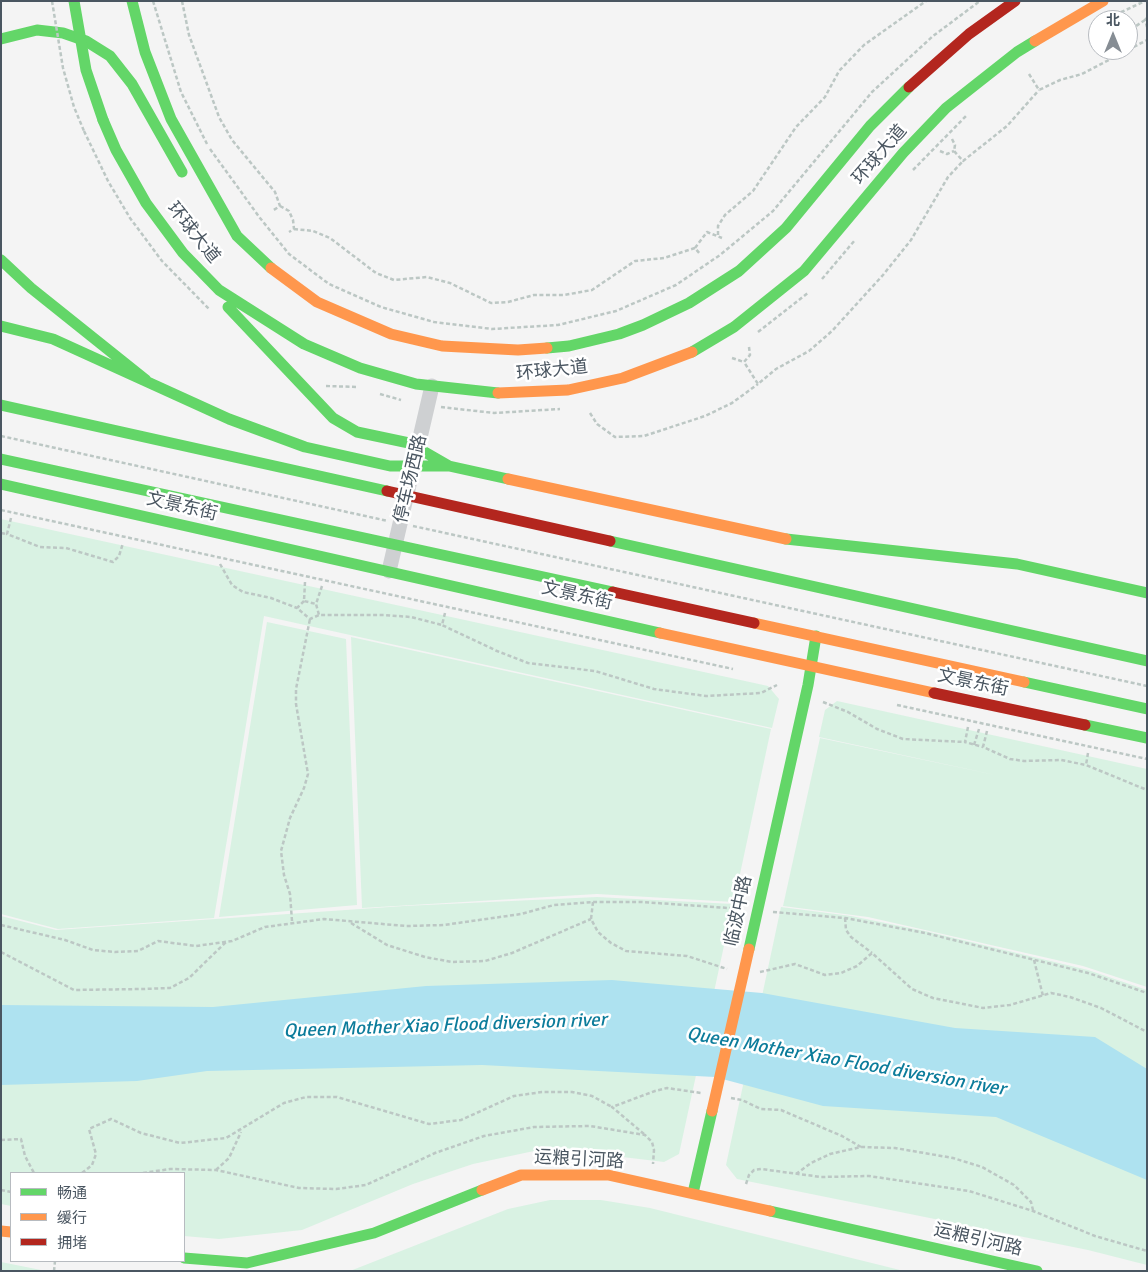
<!DOCTYPE html>
<meta charset="utf-8">
<style>
body{margin:0}
#map{position:relative;width:1148px;height:1272px;overflow:hidden;background:#f4f4f4;font-family:Signika,"Noto Sans SC",sans-serif}
canvas{display:block}
.frame{position:absolute;inset:0;border:2px solid #4a5661;pointer-events:none}
.legend{position:absolute;left:10px;top:1172px;width:175px;height:90px;box-sizing:border-box;background:#fff;border:1px solid #b7bbc0;margin:0;padding:6px 9px;list-style:none;font-size:15px;color:#4a5661}
.legend li{display:flex;align-items:center;gap:10px;height:25px}
.legend b{width:25px;border:1px solid #b7bbc0}
.north{position:absolute;left:1088px;top:10px;width:50px;height:50px;box-sizing:border-box;background:#fff;border:1px solid #b7bbc0;border-radius:50%;rotate:0deg;font-size:14px;font-weight:700;line-height:20px;text-align:center;color:#4a5661}
.north::after{content:'';display:block;margin:auto;width:18px;height:22px;background:#868d94;clip-path:polygon(50% 0,100% 100%,50% 72%,0 100%)}
</style>
<div id="map">
<canvas width="1148" height="1272"></canvas>
<div class="frame"></div>
<ul class="legend">
<li><b style="height:6px;background:#63d668"></b>畅通</li>
<li><b style="height:6px;background:#ff974d"></b>缓行</li>
<li><b style="height:6px;background:#b3261e"></b>拥堵</li>
</ul>
<div class="north">北</div>
</div>
<script>
const c = document.querySelector('canvas').getContext('2d');
c.lineJoin = 'round';
function fillPath(path, color) {
  c.fillStyle = color;
  c.fill(path, 'evenodd');
}
function shape(rows) {
  const path = new Path2D();
  for (const r of rows) {
    path.moveTo(r[0], r[1]);
    for (let i = 2; i < r.length; i += 2) path.lineTo(r[i], r[i + 1]);
  }
  return path;
}
function stroke(path, color, width, dash) {
  c.strokeStyle = color;
  c.lineWidth = width;
  c.lineCap = dash ? 'butt' : 'round';
  c.setLineDash(dash || []);
  c.stroke(path);
}
function drawText(font, color, halo, rows, align = 'center') {
  c.font = font + ' Signika,"Noto Sans SC",sans-serif';
  c.lineWidth = 5;
  c.setLineDash([]);
  c.textBaseline = 'middle';
  c.strokeStyle = halo;
  c.fillStyle = color;
  for (const [text, x, y, turn = 0] of rows) {
    c.save();
    c.translate(x, y);
    c.rotate((+turn || 0) * Math.PI / 180);
    c.textAlign = isNaN(turn) ? turn : align;
    if (halo) c.strokeText(text, 0, 0);
    c.fillText(text, 0, 0);
    c.restore();
  }
}
const green = shape([
 [1,519,768,686,779,699,772,728,264,616,214,918,58,929,1,914],
 [267,622,346,639,357,905,219,917],
 [351,637,771,729,734,902,597,894,362,908],
 [837,701,1147,769,1147,987,1083,966,868,917,783,906,820,738,1000,776,819,737,825,710],
 [597,897,733,904,679,1154,664,1162,548,1148,473,1164,413,1184,302,1230,219,1239,184,1236,184,1173,11,1173,11,1206,1,1204,1,916,56,930,404,906],
 [781,907,851,916,925,931,1088,970,1147,990,1147,1265,1088,1250,737,1179,726,1165],
 [550,1200,601,1200,650,1208,904,1271,350,1271,508,1209],
 [1,1262,46,1271,1,1271]
]);
const water = shape([
 [612,980,762,993,955,1028,1095,1037,1147,1069,1147,1180,996,1117,823,1106,715,1077,482,1065,207,1071,137,1081,1,1085,1,1005,213,1007,426,986]
]);
const path = shape([
 [153,1,181,92,207,144],
 [182,1,189,35,219,117,232,140,275,192,280,206,272,211],
 [1115,15,1145,1],
 [1127,17,1136,26,1145,20],
 [1147,18,1145,20,1147,27],
 [1128,50,1147,40],
 [1029,74,1039,90,1060,80,1082,74,1128,50],
 [84,131,108,181,130,218,162,261,210,310],
 [952,139,955,145,954,151,963,161,1007,126,1039,90],
 [210,149,260,218,289,254,329,284,381,307,434,322,492,329,558,325,616,311,676,285,720,255,773,211,872,92,933,36,980,1],
 [940,151,947,154,954,151],
 [913,170,967,115],
 [280,206,289,211,293,220,294,229,289,232],
 [294,229,313,231,330,238,376,273,394,280,427,277,450,283,491,303,508,302,534,295,564,295,592,290,635,261,664,258,695,248,700,254],
 [718,235,718,226,725,215,753,191,796,127,825,97,839,71,864,45,926,1],
 [695,248,707,232,722,238],
 [822,279,855,240],
 [758,332,809,292],
 [749,347,750,355,744,362,758,384,776,369,809,351,832,331,883,275,911,240,948,177,963,161],
 [732,358,744,362],
 [326,386,358,387],
 [380,394,401,400],
 [441,407,494,413,560,409],
 [590,413,597,424,615,437,644,436,705,416,732,403,758,384],
 [1,436,388,521],
 [1,510,733,669],
 [11,518,7,534,40,547,66,548,113,562,119,556,123,543],
 [413,526,1147,686],
 [1,533,7,534],
 [220,564,232,585,243,592,271,598,297,608],
 [305,582,304,601,316,604],
 [322,586,316,604,319,615,384,615,411,617,442,625],
 [304,601,297,608,310,619,319,615],
 [445,613,442,625,497,651,528,663,595,671,654,689,706,696,761,693,777,685],
 [823,702,848,712,877,729,903,739,965,742],
 [897,705,1147,759],
 [968,727,965,742,983,747],
 [987,731,983,747,1010,759,1024,761,1061,760,1086,765],
 [974,745,979,729],
 [1088,753,1086,765,1147,790],
 [593,902,591,919,598,932,611,943,626,951,687,956,727,969],
 [773,912,845,918,925,933,1088,973,1147,993],
 [845,918,846,930,851,937,872,953],
 [292,921,290,894,284,875,281,851,290,818,304,788,308,774,296,704,296,689,310,619],
 [351,923,387,945,425,957,452,962,485,961,512,953,591,919],
 [1,925,65,940,93,950,115,952,138,951,158,941,196,946,232,941,265,927,324,919,406,926,444,925,521,914,554,905,593,902,642,902,743,909],
 [1,952,74,990,142,989,170,988,189,978,226,942],
 [1034,960,1043,996],
 [760,972,795,964,825,975,841,973,857,966,872,953,912,989,933,998,983,1008,1010,1005,1051,993,1070,997,1101,1008,1147,1032],
 [731,1098,742,1100,761,1109,781,1110,842,1136,861,1147],
 [644,1134,612,1107,655,1091,667,1088,701,1093],
 [1,1140,21,1139,25,1156,34,1173],
 [216,1170,229,1158,241,1132],
 [82,1173,92,1165,96,1154,89,1129,111,1119,141,1133,180,1143,226,1138,284,1103,306,1097,337,1097,429,1124,461,1120,514,1096,542,1092,572,1092,592,1096,612,1107],
 [143,1173,170,1169,216,1170,299,1188,336,1189,366,1185,435,1153,484,1136,534,1127,590,1126,645,1135,652,1142,654,1150,653,1164],
 [796,1174,811,1163,830,1154,861,1147,895,1148,953,1158,982,1167,1014,1185,1031,1202,1033,1210],
 [746,1184,749,1175,754,1170,761,1169,821,1177,869,1176,969,1191,1033,1211,1095,1236,1147,1251],
 [1,1190,11,1192],
 [54,1271,55,1261]
]);
const street = shape([
 [389,571,432,386]
]);
const fast = shape([
 [132,1,145,52,171,119,237,236,271,268],
 [1,39,37,30,63,33,86,41,110,56,132,84,182,172],
 [103,120,116,150,146,203,183,253,219,290,304,344,360,368,416,384,498,393],
 [1,260,31,288,146,380],
 [228,307,333,418,357,432,409,443,449,466],
 [1,326,53,339,229,419,305,447,390,466,449,466,508,479],
 [547,348,569,346,619,334,643,325,689,303,739,271,786,228,870,126,909,87],
 [692,352,734,327,804,271,903,153,946,108,1017,52,1035,41],
 [1,405,387,491],
 [1,459,613,592],
 [1,484,660,633],
 [786,539,1017,564,1147,593],
 [610,541,1147,661],
 [1024,682,1147,709],
 [1085,725,1147,738],
 [749,949,808,685,816,636],
 [693,1193,712,1111],
 [770,1211,1037,1271],
 [184,1258,247,1263,374,1233,482,1190]
]);
const slow = shape([
 [1035,41,1103,1],
 [271,268,317,302,391,334,442,346,518,350,547,348],
 [498,393,568,390,623,378,692,352],
 [508,479,786,539],
 [754,623,1024,682],
 [660,633,934,693],
 [482,1190,521,1175,608,1175,770,1211],
 [1,1231,11,1232]
]);
const jam = shape([
 [909,87,969,34,1015,1],
 [387,491,610,541],
 [613,592,754,623],
 [934,693,1085,725]
]);
const pathBridge = shape([
 [52,1,63,68,74,107,84,131]
]);
const fastBridge = shape([
 [74,1,86,70,103,120]
]);
const slowBridge = shape([
 [712,1111,749,949]
]);
const streetNames = [
 ["环球大道",880,155,-49],
 ["环球大道",193,233,51],
 ["环球大道",552,371,-6],
 ["停车场西路",411,479,-77],
 ["文景东街",182,507,13],
 ["文景东街",577,596,13],
 ["文景东街",973,683,12],
 ["临波中路",739,911,-78],
 ["运粮引河路",579,1160,3],
 ["运粮引河路",978,1240,13]
];
const waterNames = [
 ["Queen Mother Xiao Flood diversion river",445,1026,-2],
 ["Queen Mother Xiao Flood diversion river",846,1062,10]
];
fillPath(green, '#d9f2e3');
fillPath(water, '#aee2f0');
stroke(path, '#bcc7c4', 2.5, [4, 2.5]);
stroke(street, '#ced0d2', 15);
stroke(fast, '#63d668', 11);
stroke(slow, '#ff974d', 11);
stroke(jam, '#b3261e', 11);
stroke(pathBridge, '#bcc7c4', 2.5, [4, 2.5]);
stroke(fastBridge, '#63d668', 11);
stroke(slowBridge, '#ff974d', 11);
drawText('18px', '#4a5661', '#fff', streetNames);
drawText('italic 19px', '#0c7c9b', '#fff', waterNames);
</script>
